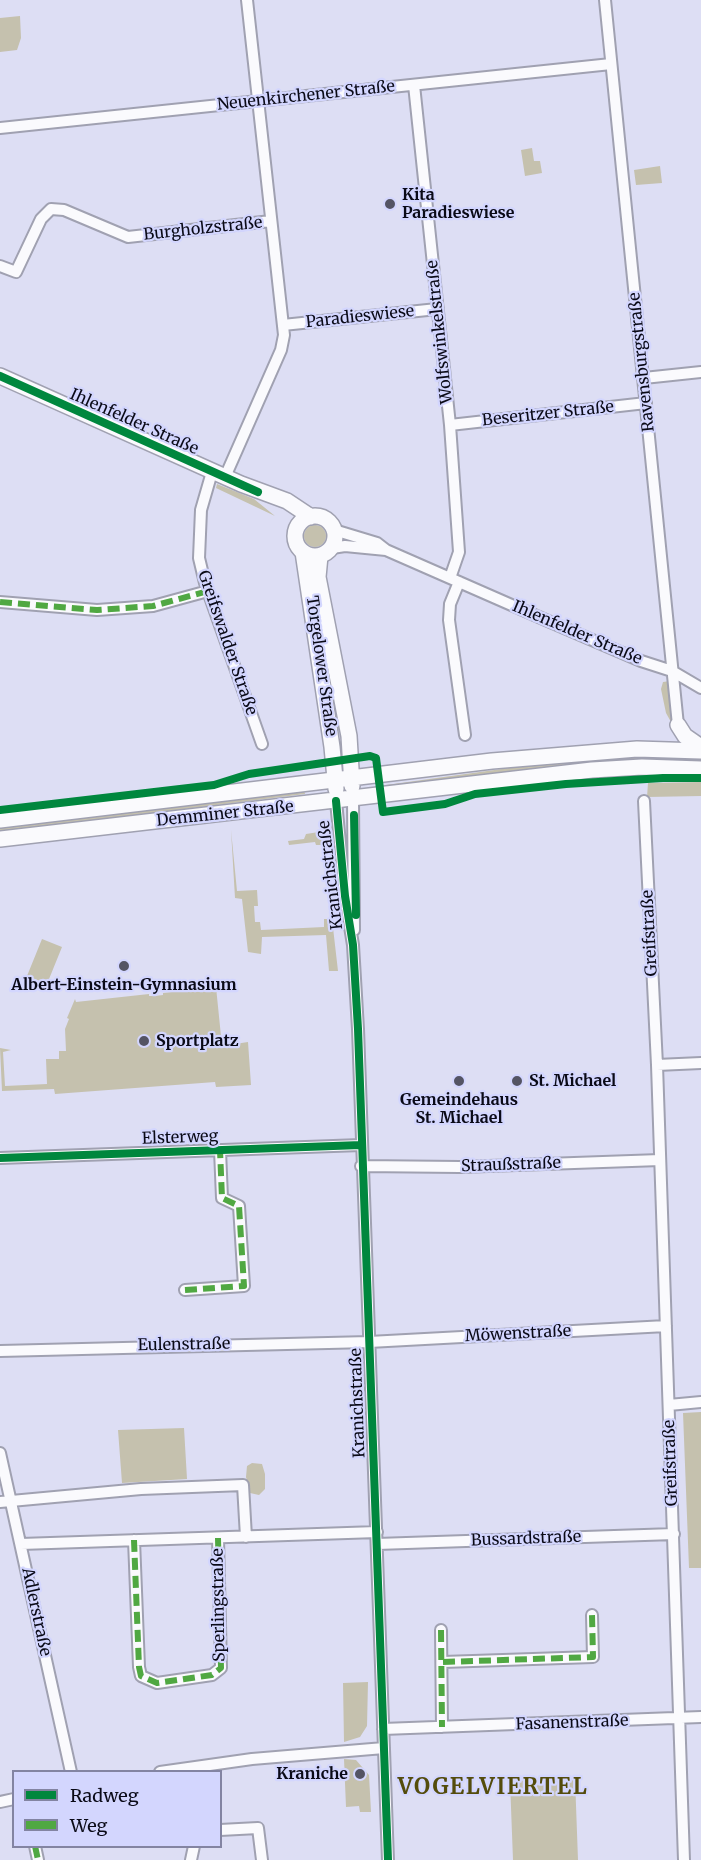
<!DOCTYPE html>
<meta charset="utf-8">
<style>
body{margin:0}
#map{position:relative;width:701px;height:1860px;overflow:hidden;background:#dddef4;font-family:Merriweather,serif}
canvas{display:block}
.legend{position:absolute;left:12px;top:1770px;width:210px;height:78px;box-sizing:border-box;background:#d3d6fe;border:2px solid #8384a2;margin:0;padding:8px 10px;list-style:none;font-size:18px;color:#0a0a17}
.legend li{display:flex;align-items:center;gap:12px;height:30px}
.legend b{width:30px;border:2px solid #8384a2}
</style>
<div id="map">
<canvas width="701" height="1860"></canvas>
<ul class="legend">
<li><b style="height:8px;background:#00873e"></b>Radweg</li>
<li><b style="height:8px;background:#50a842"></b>Weg</li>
</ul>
</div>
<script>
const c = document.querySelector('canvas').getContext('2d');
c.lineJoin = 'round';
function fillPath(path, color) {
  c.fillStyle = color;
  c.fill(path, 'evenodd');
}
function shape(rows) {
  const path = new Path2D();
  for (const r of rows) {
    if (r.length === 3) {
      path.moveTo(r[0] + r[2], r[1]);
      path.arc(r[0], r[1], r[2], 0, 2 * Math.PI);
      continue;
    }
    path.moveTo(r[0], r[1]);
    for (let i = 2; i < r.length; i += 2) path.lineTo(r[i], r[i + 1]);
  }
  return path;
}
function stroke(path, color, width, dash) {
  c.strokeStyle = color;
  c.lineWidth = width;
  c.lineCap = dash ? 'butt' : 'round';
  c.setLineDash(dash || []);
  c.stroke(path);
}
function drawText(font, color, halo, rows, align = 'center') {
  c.font = font + ' Merriweather,serif';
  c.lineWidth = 4.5;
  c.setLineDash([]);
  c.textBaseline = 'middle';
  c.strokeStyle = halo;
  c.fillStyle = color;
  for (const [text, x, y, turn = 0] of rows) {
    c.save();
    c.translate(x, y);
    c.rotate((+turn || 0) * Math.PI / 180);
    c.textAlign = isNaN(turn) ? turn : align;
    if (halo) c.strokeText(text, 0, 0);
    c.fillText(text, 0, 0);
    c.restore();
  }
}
const green = shape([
 [20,16,21,38,17,50,0,52,0,18],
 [532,148,534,161,540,161,542,173,525,176,521,150],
 [660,166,662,183,636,185,634,170],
 [217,484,254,499,275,516,216,488],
 [315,536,11],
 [670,681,672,721,671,722,666,713,661,689,663,682],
 [638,755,701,757,701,763,386,789,386,785,516,767],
 [701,782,701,796,647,797,648,783],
 [304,790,305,794,0,832,0,826],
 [231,830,237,891,257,890,258,906,254,906,255,922,260,922,261,930,324,927,324,919,332,919,338,971,329,971,326,935,262,937,261,954,248,952,242,899,235,898],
 [319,832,326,834,329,845,316,845,315,842,289,845,288,841,304,839,306,834],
 [42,939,62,947,47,984,27,976],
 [216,987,222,1046,248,1042,251,1085,216,1087,215,1082,55,1094,54,1089,2,1091,0,1048,11,1050,3,1052,5,1086,47,1084,46,1059,59,1059,59,1051,66,1051,65,1029,69,1019,67,1018,75,999,76,1002,149,994,149,996,155,996,163,995,163,993],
 [701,1412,701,1568,689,1568,683,1413],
 [184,1428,187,1479,122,1483,118,1430],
 [252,1463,262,1464,265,1474,265,1489,259,1495,250,1493,246,1477,247,1466],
 [368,1682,367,1726,360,1737,344,1742,343,1683],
 [344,1759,356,1760,369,1775,371,1812,360,1812,359,1806,346,1807],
 [575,1778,578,1860,513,1860,510,1781]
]);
const minor = shape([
 [605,0,678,725],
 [414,85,450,425,459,552,450,578],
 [0,128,611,64],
 [0,266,16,272,41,219,51,209,64,210,128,237,271,221],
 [283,325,437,309],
 [644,378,701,372],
 [450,425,646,403],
 [212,472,201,510,199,558,205,583,262,744],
 [225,477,281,350,284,335,247,0],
 [334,530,377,543,386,550,548,621,641,661,672,671,701,688],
 [332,548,345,546,386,550],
 [459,582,450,604,449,620,465,735],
 [0,602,97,610,153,606,208,591],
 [353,799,354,930],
 [336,801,345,896,353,945,358,1029,388,1860],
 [644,801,657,1065,684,1860],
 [657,1065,701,1063],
 [0,1158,361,1145],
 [361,1166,460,1167,660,1160],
 [185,1290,244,1286,239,1206,222,1198,220,1150],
 [0,1351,369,1342,666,1326],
 [669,1405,701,1402],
 [0,1453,71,1772],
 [0,1502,141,1489,243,1485,246,1537],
 [134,1540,139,1667,141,1676,157,1683,212,1675,221,1668,218,1538],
 [21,1544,377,1532],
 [377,1544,674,1534],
 [441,1630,442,1727],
 [443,1662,593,1657,592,1615],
 [383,1729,701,1717],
 [160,1772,252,1759,384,1748],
 [0,1802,14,1799],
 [220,1830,258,1828,262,1860],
 [35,1846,38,1860],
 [191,1860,194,1846]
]);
const secondary = shape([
 [0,376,241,484,287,501,311,517],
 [315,536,20],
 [303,552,332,747,336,789],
 [320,556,318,577,349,736,352,786],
 [678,725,685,736,701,747],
 [0,820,492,761,637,749,701,751],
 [0,839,592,770,642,767,701,769]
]);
const quiet = shape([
 [0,602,97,610,153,606,208,591],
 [185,1290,244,1286,239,1206,222,1198,220,1150],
 [134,1540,139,1667,141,1676,157,1683,212,1675,221,1668,218,1538],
 [441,1630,442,1727],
 [443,1662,593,1657,592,1615],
 [35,1846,38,1860]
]);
const cycleway = shape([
 [0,376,258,492],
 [336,801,345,896,353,945,358,1029,388,1860],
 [0,810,214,785,249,774,370,756,376,758,383,812,445,804,475,794,566,784,663,778,701,778],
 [354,815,356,915],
 [0,1158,361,1145]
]);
const markers = [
 [390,204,6,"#545464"],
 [124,966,6,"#545464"],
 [144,1041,6,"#545464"],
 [459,1081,6,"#545464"],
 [517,1081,6,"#545464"],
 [360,1774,6,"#545464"]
];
const streetNames = [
 ["Neuenkirchener Straße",306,96,-6],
 ["Burgholzstraße",203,229,-6],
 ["Paradieswiese",360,317,-6],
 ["Wolfswinkelstraße",440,332,-96],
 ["Ravensburgstraße",642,362,-96],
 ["Beseritzer Straße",548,414,-6],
 ["Ihlenfelder Straße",134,422,24],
 ["Ihlenfelder Straße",577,633,23],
 ["Greifswalder Straße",227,643,71],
 ["Torgelower Straße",321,666,82],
 ["Demminer Straße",225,814,-6],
 ["Kranichstraße",331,875,-97],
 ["Greifstraße",650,933,-93],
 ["Elsterweg",180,1138,-2],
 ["Straußstraße",511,1165,-2],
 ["Möwenstraße",518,1334,-3],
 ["Eulenstraße",184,1345,-1],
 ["Kranichstraße",358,1403,-92],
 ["Greifstraße",671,1463,-92],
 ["Bussardstraße",526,1539,-2],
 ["Sperlingstraße",219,1605,-91],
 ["Adlerstraße",36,1612,78],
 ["Fasanenstraße",572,1723,-2]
];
const poiNames = [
 ["Kita",402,195],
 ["Paradieswiese",402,213],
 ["Albert-Einstein-Gymnasium",124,985,"center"],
 ["Sportplatz",156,1041],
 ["St. Michael",529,1081],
 ["Gemeindehaus",459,1100,"center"],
 ["St. Michael",459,1118,"center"],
 ["Kraniche",348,1774,"right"]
];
const districtNames = [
 ["VOGELVIERTEL",493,1788]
];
fillPath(green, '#c5c1ae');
stroke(minor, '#a0a1b1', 14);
stroke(secondary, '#a0a1b1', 18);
stroke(minor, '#fafafd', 10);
stroke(secondary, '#fafafd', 15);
stroke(quiet, '#50a842', 6, [12, 6]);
stroke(cycleway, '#00873e', 8);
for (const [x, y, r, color] of markers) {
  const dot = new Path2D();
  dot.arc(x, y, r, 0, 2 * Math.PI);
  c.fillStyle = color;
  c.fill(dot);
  stroke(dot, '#d3d6fe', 2);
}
drawText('16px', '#0a0a17', '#d3d6fe', streetNames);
drawText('bold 16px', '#0a0a17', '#d3d6fe', poiNames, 'left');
c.letterSpacing = '1.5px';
drawText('bold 22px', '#544c0c', '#d3d6fe', districtNames);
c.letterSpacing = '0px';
</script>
